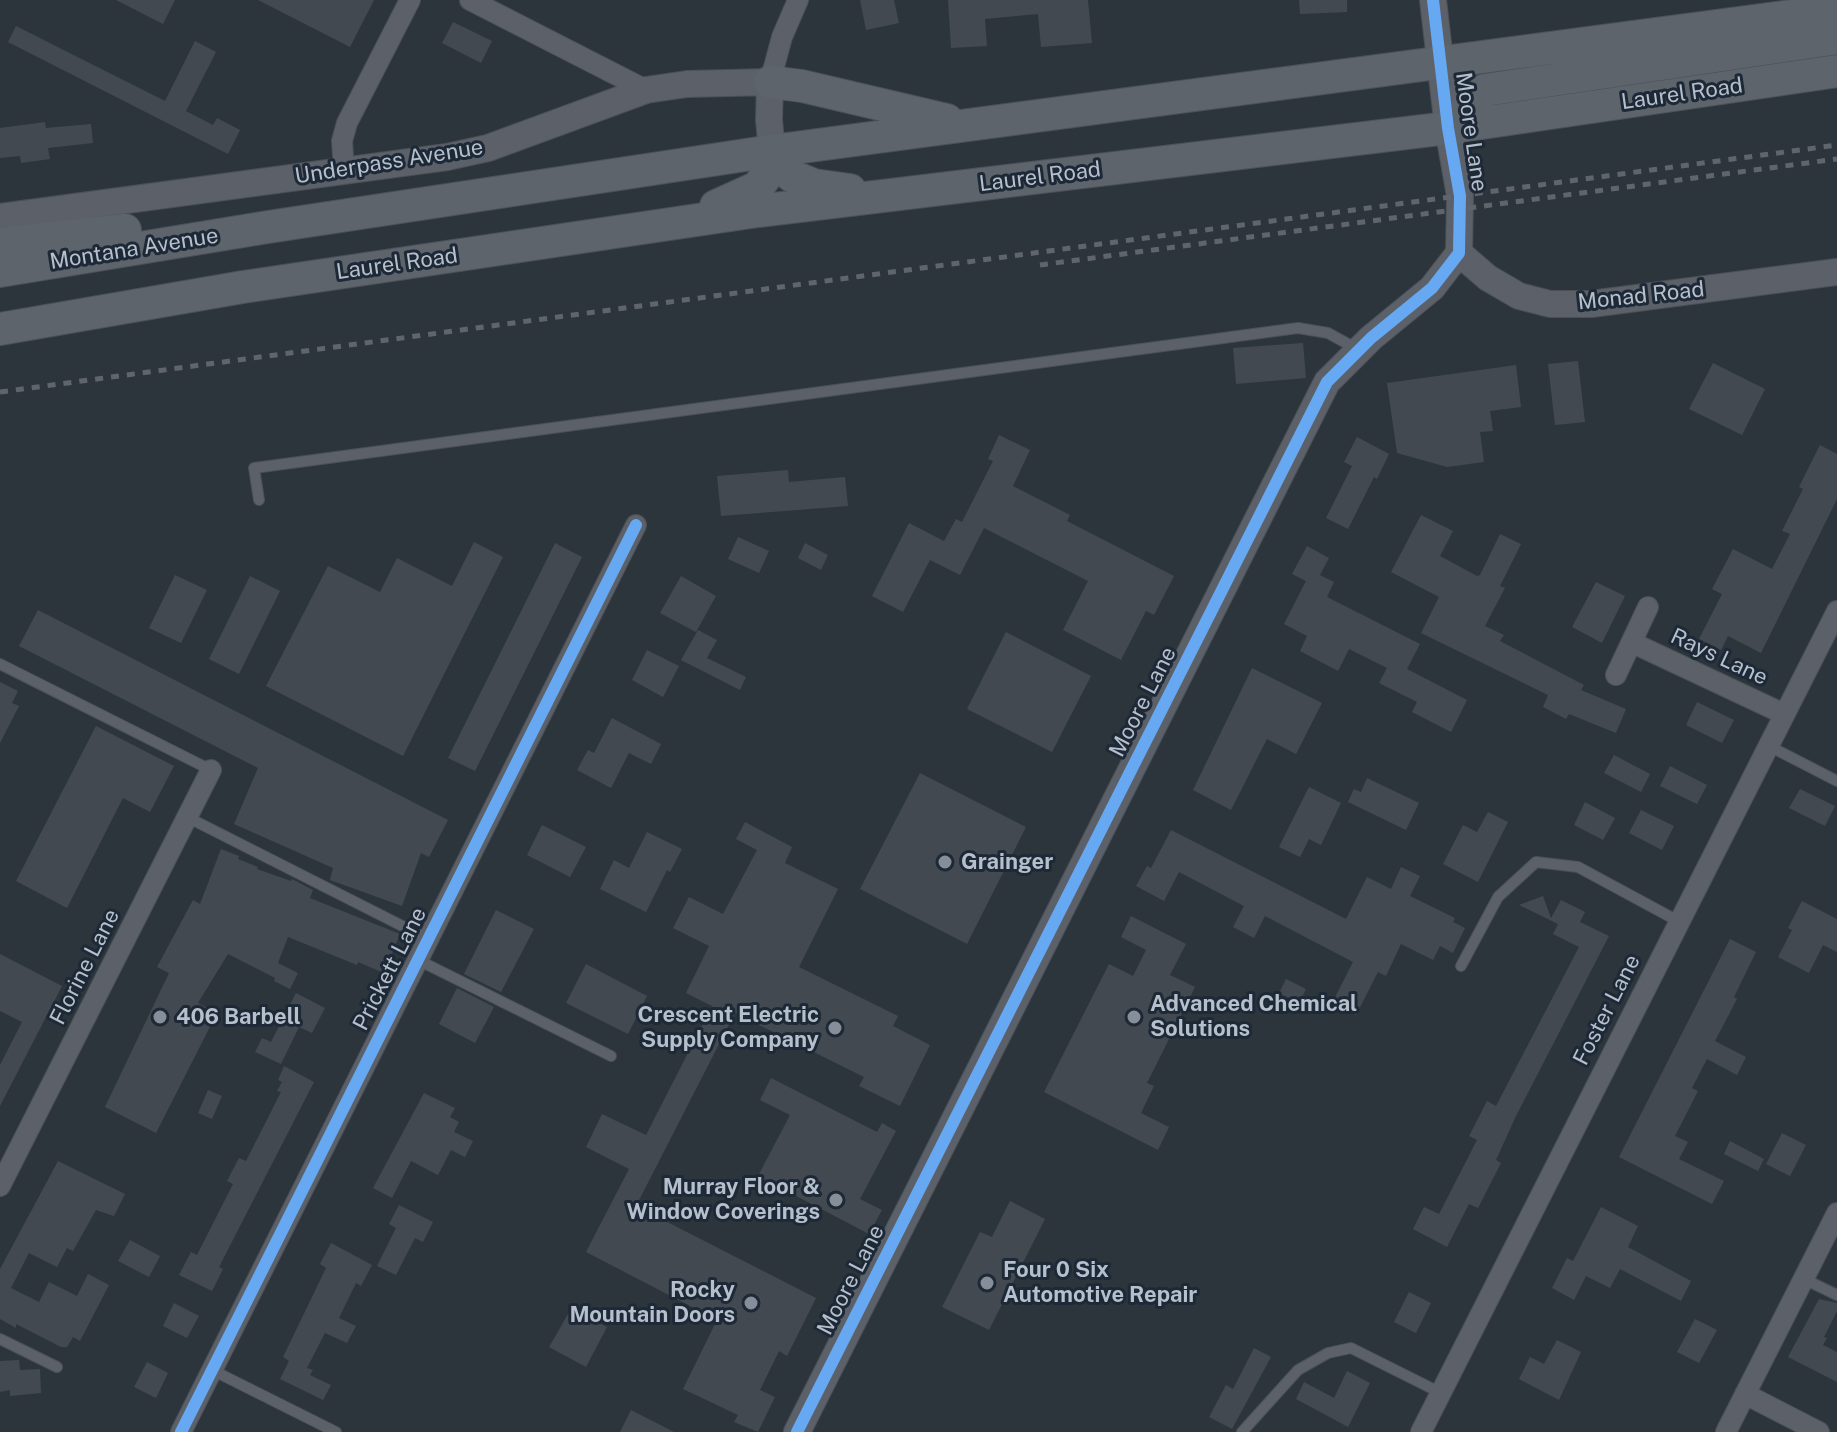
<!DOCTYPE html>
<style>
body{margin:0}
canvas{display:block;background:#2c343c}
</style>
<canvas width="1837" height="1432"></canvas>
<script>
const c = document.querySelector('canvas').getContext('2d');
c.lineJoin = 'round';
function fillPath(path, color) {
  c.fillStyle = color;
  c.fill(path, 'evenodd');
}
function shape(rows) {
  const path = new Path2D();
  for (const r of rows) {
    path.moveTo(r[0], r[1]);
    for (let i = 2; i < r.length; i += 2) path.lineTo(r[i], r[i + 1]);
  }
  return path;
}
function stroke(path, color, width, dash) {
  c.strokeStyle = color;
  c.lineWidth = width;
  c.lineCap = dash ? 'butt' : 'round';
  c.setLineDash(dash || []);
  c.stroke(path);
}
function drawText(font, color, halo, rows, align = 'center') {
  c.font = font + ' "Public Sans",sans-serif';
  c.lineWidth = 6;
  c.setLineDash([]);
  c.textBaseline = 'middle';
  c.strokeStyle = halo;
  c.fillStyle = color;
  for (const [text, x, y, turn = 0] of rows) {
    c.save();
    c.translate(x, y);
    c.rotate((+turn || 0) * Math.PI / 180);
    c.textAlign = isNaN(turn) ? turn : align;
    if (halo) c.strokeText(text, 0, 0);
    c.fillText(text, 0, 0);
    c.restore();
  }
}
const building = shape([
 [116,0,175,0,163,24],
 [258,0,374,0,350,47],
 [860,0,894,0,899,23,866,30],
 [948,0,1088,0,1092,43,1041,47,1038,14,985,19,987,46,951,48],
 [1299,0,1347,0,1347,12,1300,14],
 [453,22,492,41,481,63,442,43],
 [16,26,165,101,195,41,216,52,186,111,213,125,217,118,240,130,228,154,8,42],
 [45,122,46,128,91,124,93,143,48,148,50,159,21,163,20,156,0,158,0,128],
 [1303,343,1306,378,1236,384,1233,348],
 [1578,361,1585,422,1555,425,1548,364],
 [1713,363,1765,389,1742,435,1689,409],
 [1516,365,1521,407,1490,411,1493,431,1480,432,1484,462,1447,467,1397,453,1387,383],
 [999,435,1030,450,1013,486,1070,515,1067,521,1174,576,1154,615,1146,611,1121,660,1063,630,1088,581,984,528,960,575,930,560,903,612,872,596,909,523,944,541,956,519,962,522,993,461,988,459],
 [1357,437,1389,454,1377,479,1374,477,1348,529,1326,518,1352,466,1344,462],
 [1820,445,1837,454,1837,499,1761,653,1728,636,1721,650,1699,639,1722,594,1712,589,1733,549,1772,569,1790,534,1782,531,1803,489,1799,487],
 [788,470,789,482,845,477,848,506,721,516,717,476],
 [1421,515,1453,531,1440,556,1477,576,1480,575,1500,534,1521,544,1500,586,1505,588,1485,626,1504,635,1500,641,1584,685,1581,690,1626,709,1616,733,1569,714,1566,719,1543,707,1548,695,1421,633,1439,597,1391,572],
 [738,537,769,551,759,573,728,559],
 [474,542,503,557,403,756,266,686,328,566,380,592,397,558,452,586],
 [555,543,582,557,475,771,448,758],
 [805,543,828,555,821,570,798,558],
 [1307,546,1329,558,1320,575,1334,582,1327,597,1420,644,1407,669,1467,700,1451,732,1412,712,1417,702,1379,683,1387,668,1349,649,1338,671,1300,651,1307,636,1284,624,1306,581,1292,574],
 [175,575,207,590,181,643,149,628],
 [250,576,280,591,239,674,209,659],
 [681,576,716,596,696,632,660,613],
 [1596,582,1625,596,1602,643,1572,627],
 [38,610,448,820,429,857,421,853,402,906,330,880,333,868,234,824,258,768,19,646],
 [698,630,717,640,707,658,746,677,740,690,681,660],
 [1006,632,1091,676,1052,752,967,709],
 [647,650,679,666,663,697,632,680],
 [1252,668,1322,703,1296,754,1267,739,1231,810,1193,790],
 [0,682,18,691,12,703,19,706,0,743],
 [1697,702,1734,720,1722,743,1686,725],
 [612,718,661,744,651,764,629,753,611,788,577,770,588,750,594,753],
 [96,726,174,766,150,812,123,798,67,908,16,881],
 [1614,755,1650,774,1641,792,1604,773],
 [1670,766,1707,785,1697,804,1660,786],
 [920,773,1026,827,967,944,860,889],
 [1367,778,1419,803,1406,830,1348,802,1354,789,1361,792],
 [1309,787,1341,803,1321,845,1309,839,1300,857,1279,847],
 [1800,789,1835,806,1825,826,1789,808],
 [1585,802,1615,818,1603,840,1574,825],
 [1641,810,1674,826,1662,850,1629,833],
 [1488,812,1508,822,1478,882,1443,864,1463,825,1477,832],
 [745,822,792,847,785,863,838,889,799,967,898,1016,893,1026,930,1045,900,1106,859,1086,864,1077,735,1013,636,1206,816,1298,787,1356,779,1351,760,1390,775,1397,758,1432,734,1422,738,1415,683,1389,717,1320,586,1252,629,1169,586,1147,602,1114,646,1135,712,1006,686,993,709,946,673,928,689,897,723,914,757,850,736,839],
 [542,825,586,847,570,877,527,855],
 [1171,830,1346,919,1367,877,1391,889,1401,867,1420,876,1410,896,1455,918,1453,922,1465,928,1453,953,1440,946,1433,960,1401,944,1386,976,1378,972,1356,1015,1332,1003,1353,962,1265,916,1254,938,1233,927,1244,906,1179,872,1164,901,1136,886,1147,866,1151,868],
 [647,832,682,849,670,872,667,870,646,912,600,889,614,860,629,868],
 [221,849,239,856,238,859,258,867,257,869,291,881,292,879,313,890,310,898,400,934,384,973,358,962,357,965,288,937,278,963,298,973,290,989,274,981,275,978,228,954,198,1003,217,1013,156,1133,105,1107,169,973,157,967,193,900,200,904],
 [1543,896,1551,918,1561,900,1585,912,1580,922,1609,936,1516,1116,1496,1160,1501,1163,1478,1208,1469,1204,1447,1247,1413,1229,1424,1207,1439,1214,1477,1140,1469,1136,1487,1101,1496,1106,1579,947,1553,934,1558,924,1519,905],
 [1802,901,1837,919,1837,952,1823,945,1809,973,1778,957,1792,930,1788,928],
 [496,910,534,929,501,992,464,974],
 [1131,916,1186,944,1170,975,1195,987,1147,1083,1154,1086,1141,1113,1169,1127,1158,1150,1044,1092,1109,964,1133,976,1146,950,1121,937],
 [1730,939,1756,952,1734,997,1737,999,1715,1041,1746,1057,1737,1075,1707,1059,1692,1088,1698,1091,1675,1136,1688,1142,1679,1159,1724,1181,1712,1204,1619,1157],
 [0,954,62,986,0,1106,0,1065,22,1022,0,1011],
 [586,964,647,996,628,1034,566,1003],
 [1286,979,1306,989,1299,1003,1279,993],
 [457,988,494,1007,475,1043,439,1024],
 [296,993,325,1008,312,1033,299,1027,281,1064,255,1052,262,1038,271,1042],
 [284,1066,314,1082,219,1267,223,1269,212,1291,179,1275,191,1252,197,1255,233,1184,227,1181,239,1158,246,1161,281,1092,277,1091,282,1082,278,1080],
 [771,1078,877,1132,882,1123,896,1131,860,1199,882,1210,869,1234,758,1176,790,1115,760,1100],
 [208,1090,222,1096,212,1119,198,1113],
 [424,1093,455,1108,450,1117,459,1122,454,1132,473,1141,465,1157,451,1150,438,1175,411,1161,392,1198,373,1188],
 [1782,1133,1806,1145,1790,1176,1766,1164],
 [1730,1141,1764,1159,1758,1171,1724,1154],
 [58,1161,125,1194,114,1216,96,1210,73,1251,67,1248,57,1267,29,1253,11,1288,39,1302,49,1282,77,1296,88,1274,109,1285,80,1341,73,1337,67,1347,61,1347,16,1324,16,1328,0,1319,0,1269],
 [1010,1201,1045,1219,989,1330,942,1307,980,1232,992,1237],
 [399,1205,433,1222,423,1242,415,1238,396,1275,377,1266,396,1228,389,1224],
 [1601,1207,1638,1226,1628,1247,1691,1281,1681,1301,1620,1269,1610,1288,1586,1276,1574,1300,1552,1288,1567,1258,1573,1261],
 [130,1240,160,1256,149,1277,118,1261],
 [331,1243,372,1265,361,1286,356,1283,339,1318,356,1326,347,1343,325,1333,307,1368,313,1370,310,1375,331,1385,323,1400,280,1379,289,1361,283,1357,326,1268,320,1264],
 [1409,1292,1431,1303,1416,1333,1394,1322],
 [1819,1299,1837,1303,1837,1311,1824,1337,1827,1338,1823,1345,1837,1352,1837,1382,1788,1357],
 [174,1303,199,1316,187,1338,163,1326],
 [571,1309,607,1327,586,1367,549,1347],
 [1695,1319,1717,1330,1699,1363,1677,1352],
 [1557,1340,1581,1352,1559,1400,1519,1379,1530,1357,1544,1364],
 [1254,1348,1271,1357,1232,1429,1209,1417,1226,1385,1233,1389],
 [19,1360,20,1370,40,1369,41,1393,10,1396,10,1390,0,1392,0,1361],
 [147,1362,168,1373,156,1398,134,1387],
 [1347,1371,1370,1383,1348,1427,1296,1399,1304,1382,1334,1398],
 [631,1410,674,1432,620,1432]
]);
const service = shape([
 [259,500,254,468,1298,328,1328,333,1357,349],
 [0,664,211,770],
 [1769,746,1837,781],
 [187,817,428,939],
 [418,960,611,1056],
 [1461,966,1498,897,1536,862,1578,867,1678,921],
 [1804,1279,1837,1295],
 [0,1339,57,1367],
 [212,1370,336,1432],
 [1242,1432,1298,1370,1328,1353,1351,1348,1441,1393]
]);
const minor = shape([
 [470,0,646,90],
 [770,82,782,37,798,0],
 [344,170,342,141,347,123,410,0],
 [1633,643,1784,714],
 [1616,675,1648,607],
 [0,1186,211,770],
 [1745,1394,1819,1432],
 [181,1432,636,525],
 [1421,1432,1837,611],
 [1726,1432,1837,1213]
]);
const tertiary = shape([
 [0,217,447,157,488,148,646,90,687,84,770,82,769,120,772,151],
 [1459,253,1488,278,1519,296,1550,304,1591,304,1837,272],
 [797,1432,1327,382,1371,338,1432,288,1459,253,1460,196,1448,128,1433,0]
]);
const primary = shape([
 [770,82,802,86,947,120],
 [1448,128,1485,90,1837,38],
 [772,151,779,166,792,176,814,185,850,190],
 [716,206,758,187,766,176,772,151],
 [0,244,125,230],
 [0,271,268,227,772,151,1837,10],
 [0,329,243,287,758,211,1448,128,1837,71]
]);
const rail = shape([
 [1040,265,1837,159],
 [0,392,1837,145]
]);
const cycleway = shape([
 [181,1432,636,525],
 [797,1432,1327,382,1371,338,1432,288,1459,253,1460,196,1448,128,1433,0]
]);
const markers = [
 [945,862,8,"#868e9a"],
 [160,1017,8,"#868e9a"],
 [1134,1017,8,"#868e9a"],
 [835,1028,8,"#868e9a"],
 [836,1200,8,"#868e9a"],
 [987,1283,8,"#868e9a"],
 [751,1303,8,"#868e9a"]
];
const streetNames = [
 ["Laurel Road",1682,94,-8],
 ["Moore Lane",1471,132,82],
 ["Underpass Avenue",389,162,-9],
 ["Laurel Road",1040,177,-7],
 ["Montana Avenue",134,249,-9],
 ["Laurel Road",397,264,-8],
 ["Monad Road",1641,296,-6],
 ["Rays Lane",1719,657,25],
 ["Moore Lane",1143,702,-63],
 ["Florine Lane",85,967,-63],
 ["Prickett Lane",390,969,-63],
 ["Foster Lane",1607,1010,-63],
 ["Moore Lane",851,1280,-63]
];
const poiNames = [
 ["Grainger",961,862],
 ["Advanced Chemical",1150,1004],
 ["Solutions",1150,1029],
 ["Crescent Electric",819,1015,"right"],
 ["Supply Company",819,1040,"right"],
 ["406 Barbell",176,1017],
 ["Murray Floor &",820,1187,"right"],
 ["Window Coverings",820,1212,"right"],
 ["Four 0 Six",1003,1270],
 ["Automotive Repair",1003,1295],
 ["Rocky",735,1290,"right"],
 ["Mountain Doors",735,1315,"right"]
];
fillPath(building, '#434950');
stroke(service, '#4a5056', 12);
stroke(minor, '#4a5056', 22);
stroke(tertiary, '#4a5056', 28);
stroke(primary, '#4a5058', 34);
stroke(service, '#5c6169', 10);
stroke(minor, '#5c6169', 20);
stroke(tertiary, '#5c6169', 26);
stroke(primary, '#5e646b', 32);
stroke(rail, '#60656d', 5, [8, 8]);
stroke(cycleway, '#66a8f1', 12);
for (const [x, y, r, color] of markers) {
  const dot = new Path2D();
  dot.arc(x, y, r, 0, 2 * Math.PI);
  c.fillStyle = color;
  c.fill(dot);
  stroke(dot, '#1e2937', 3);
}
drawText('22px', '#b6bfcc', '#1e2937', streetNames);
drawText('bold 22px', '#b6bfcc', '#1e2937', poiNames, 'left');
</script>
